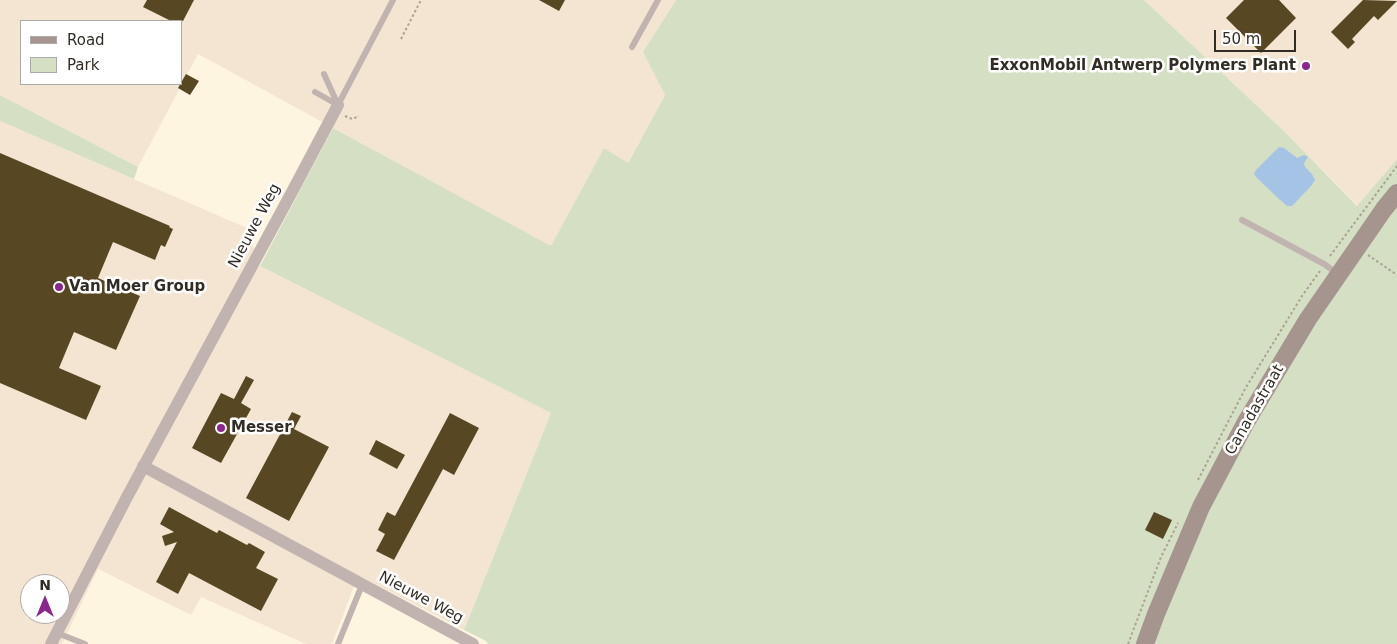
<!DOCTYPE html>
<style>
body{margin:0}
#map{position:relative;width:1397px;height:644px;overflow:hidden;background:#fef5e1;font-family:"DejaVu Sans",sans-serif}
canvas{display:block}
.legend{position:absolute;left:20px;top:20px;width:162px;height:65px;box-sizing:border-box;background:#fff;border:1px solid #adaba7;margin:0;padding:6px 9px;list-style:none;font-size:15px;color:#322d24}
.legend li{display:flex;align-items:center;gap:10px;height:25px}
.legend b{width:25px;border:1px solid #adaba7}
.north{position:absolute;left:20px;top:574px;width:50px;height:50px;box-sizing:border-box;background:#fff;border:1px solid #adaba7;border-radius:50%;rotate:0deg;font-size:14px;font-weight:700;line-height:20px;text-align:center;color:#322d24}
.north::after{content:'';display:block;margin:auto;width:18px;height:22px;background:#8b268d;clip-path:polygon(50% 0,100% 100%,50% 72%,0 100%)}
.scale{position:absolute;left:1214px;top:30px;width:82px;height:22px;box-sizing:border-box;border:2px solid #322d24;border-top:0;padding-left:6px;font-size:15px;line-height:18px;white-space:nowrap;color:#322d24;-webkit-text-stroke:4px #fff;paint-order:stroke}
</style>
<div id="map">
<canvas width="1397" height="644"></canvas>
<ul class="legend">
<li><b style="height:6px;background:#a6948e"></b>Road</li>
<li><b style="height:14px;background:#d4dfc4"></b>Park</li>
</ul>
<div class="north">N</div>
<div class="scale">50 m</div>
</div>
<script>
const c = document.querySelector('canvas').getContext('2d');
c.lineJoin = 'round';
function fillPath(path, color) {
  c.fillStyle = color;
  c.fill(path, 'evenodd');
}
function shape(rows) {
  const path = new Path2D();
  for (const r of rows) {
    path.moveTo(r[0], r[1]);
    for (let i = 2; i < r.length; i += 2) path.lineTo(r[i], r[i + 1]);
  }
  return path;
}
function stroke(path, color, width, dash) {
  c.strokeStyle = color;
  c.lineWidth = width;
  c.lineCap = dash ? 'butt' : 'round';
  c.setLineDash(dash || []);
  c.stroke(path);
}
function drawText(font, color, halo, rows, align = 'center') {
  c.font = font + ' "DejaVu Sans",sans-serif';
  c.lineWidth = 5;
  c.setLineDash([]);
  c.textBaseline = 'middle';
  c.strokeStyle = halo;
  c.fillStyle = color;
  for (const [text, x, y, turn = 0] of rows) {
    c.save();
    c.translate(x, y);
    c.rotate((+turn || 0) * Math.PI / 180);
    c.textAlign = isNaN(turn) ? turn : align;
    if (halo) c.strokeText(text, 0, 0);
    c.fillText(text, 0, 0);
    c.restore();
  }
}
const industrial = shape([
 [0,0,676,0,643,52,665,95,627,164,604,148,551,247,198,54,138,167,0,95],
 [21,21,181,21,181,84,21,84],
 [1144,0,1397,0,1397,159,1358,206,1285,132],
 [0,121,247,228,260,266,551,413,464,630,360,576,353,589,332,644,306,644,201,597,191,615,98,569,62,644,0,644],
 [30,584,60,584,60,614,30,614]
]);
const green = shape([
 [676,0,1144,0,1285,132,1357,206,1397,159,1397,644,488,644,486,641,464,630,551,413,260,266,333,128,551,246,604,148,628,163,665,95,643,52],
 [0,95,138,167,134,179,0,121]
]);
const water = shape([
 [1279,147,1284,148,1297,158,1304,155,1308,157,1304,163,1305,167,1312,174,1315,180,1311,186,1292,206,1287,206,1279,199,1257,178,1254,174,1256,170]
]);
const building = shape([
 [147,0,194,0,183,21,171,21,143,7],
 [539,0,565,0,559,11],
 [1244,0,1279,0,1296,18,1261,53,1226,18],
 [1363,0,1397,1,1378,20,1374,16,1352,39,1355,42,1348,49,1331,32],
 [186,74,199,81,190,95,178,88],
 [0,153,170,226,169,227,173,229,165,247,161,245,155,260,113,242,98,278,140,296,116,350,74,332,59,368,101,386,86,420,0,383],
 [246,376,254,380,241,403,251,409,221,463,192,448,221,393,234,399],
 [292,412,301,416,294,429,329,447,289,521,246,498],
 [450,413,479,428,454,475,443,469,394,560,376,551,385,534,378,530,387,512,395,516],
 [376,440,405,455,397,469,369,454],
 [169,507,217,533,219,530,247,545,249,543,265,552,256,568,278,579,261,611,189,573,178,594,156,582,177,542,165,546,162,536,174,532,160,524],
 [1154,512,1172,520,1163,539,1145,530]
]);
const path = shape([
 [401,39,421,0],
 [345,116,352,119,359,116],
 [1368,255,1397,275],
 [1330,256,1397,166],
 [1198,480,1245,389,1302,296,1320,271],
 [1128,644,1161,557,1178,523]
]);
const lane = shape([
 [632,47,658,0],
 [324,74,338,105],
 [315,92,338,105],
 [338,105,393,0],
 [1242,220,1324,264,1338,274],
 [57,633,85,644],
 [338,644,362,585]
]);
const street = shape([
 [143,466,473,644],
 [51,644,127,497,293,190,338,105]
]);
const secondary = shape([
 [1145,644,1156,614,1201,507,1246,422,1308,319,1384,209,1397,193]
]);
const markers = [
 [1306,66,5,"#8b268d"],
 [59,287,5,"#8b268d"],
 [221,428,5,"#8b268d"]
];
const poiNames = [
 ["ExxonMobil Antwerp Polymers Plant",1296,66,"right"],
 ["Van Moer Group",69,287],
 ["Messer",231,428]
];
const streetNames = [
 ["Nieuwe Weg",255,226,-62],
 ["Canadastraat",1255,410,-60],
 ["Nieuwe Weg",421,598,28]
];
fillPath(industrial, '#f4e5d2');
fillPath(green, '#d4dfc4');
fillPath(water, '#a5c3e4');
fillPath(building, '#574823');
stroke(path, '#aaa293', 2, [2.5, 2.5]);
stroke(lane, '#c1b4b0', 6);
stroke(street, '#c1b4b0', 12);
stroke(secondary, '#a6948e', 18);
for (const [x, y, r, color] of markers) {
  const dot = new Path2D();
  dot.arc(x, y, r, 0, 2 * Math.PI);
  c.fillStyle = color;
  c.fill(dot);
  stroke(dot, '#fff', 2);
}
drawText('bold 15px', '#322d24', '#fff', poiNames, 'left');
drawText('15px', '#322d24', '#fff', streetNames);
</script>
